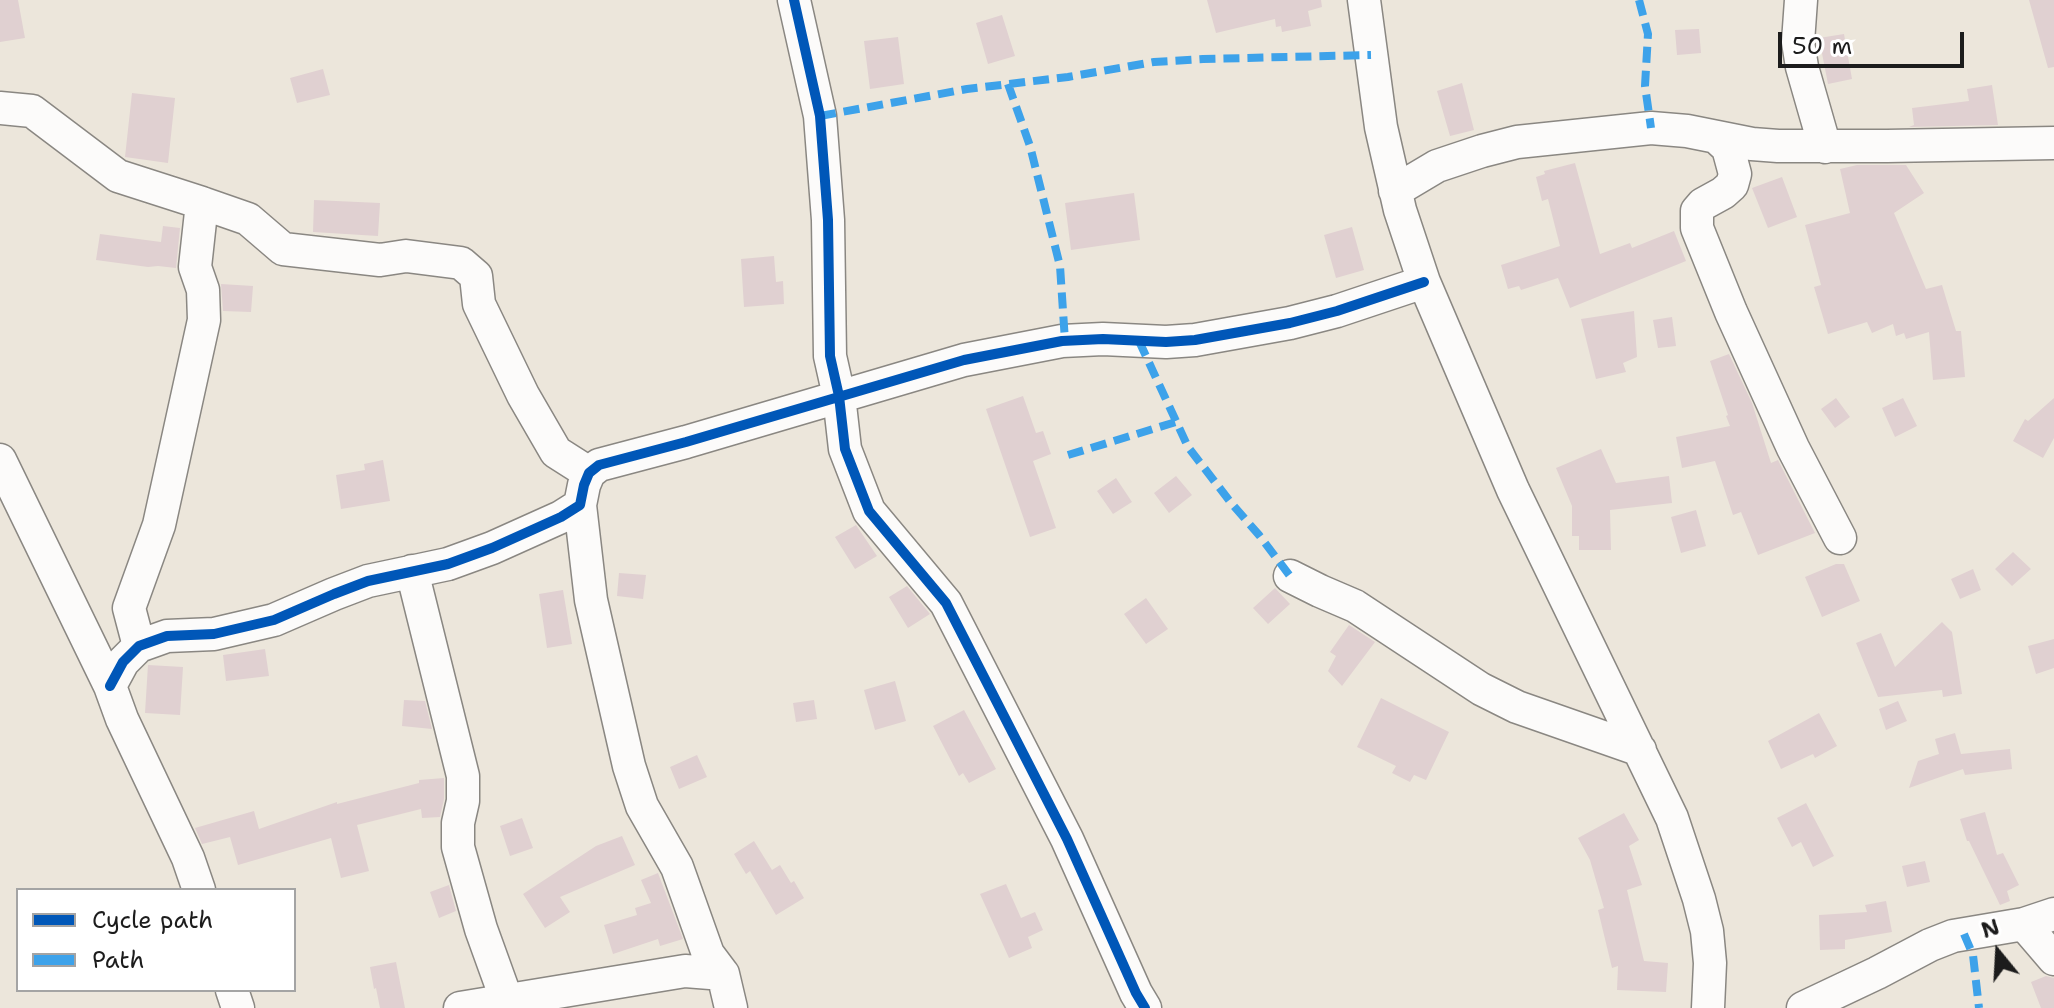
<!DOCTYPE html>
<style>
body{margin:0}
#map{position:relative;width:2054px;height:1008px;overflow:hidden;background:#ece6db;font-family:"Shantell Sans",sans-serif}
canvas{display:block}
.legend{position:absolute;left:16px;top:888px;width:280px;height:104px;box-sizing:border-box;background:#fff;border:2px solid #a4a4a4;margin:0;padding:10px 14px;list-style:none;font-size:24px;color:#1c1c1c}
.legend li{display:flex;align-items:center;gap:16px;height:40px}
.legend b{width:40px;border:2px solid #a4a4a4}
.north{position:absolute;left:1958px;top:912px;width:80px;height:80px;-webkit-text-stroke:6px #fff;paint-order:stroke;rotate:342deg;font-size:22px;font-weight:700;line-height:32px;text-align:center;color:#1c1c1c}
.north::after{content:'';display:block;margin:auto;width:28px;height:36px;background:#1c1c1c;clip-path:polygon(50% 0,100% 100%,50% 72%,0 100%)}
.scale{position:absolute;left:1778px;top:32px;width:186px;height:36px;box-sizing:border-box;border:4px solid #1c1c1c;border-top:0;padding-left:10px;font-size:24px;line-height:28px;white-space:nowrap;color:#1c1c1c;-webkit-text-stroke:6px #fff;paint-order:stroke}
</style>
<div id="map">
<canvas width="2054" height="1008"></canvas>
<ul class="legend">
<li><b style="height:10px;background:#0057b8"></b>Cycle path</li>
<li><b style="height:10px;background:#3da2ea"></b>Path</li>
</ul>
<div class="north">N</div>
<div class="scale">50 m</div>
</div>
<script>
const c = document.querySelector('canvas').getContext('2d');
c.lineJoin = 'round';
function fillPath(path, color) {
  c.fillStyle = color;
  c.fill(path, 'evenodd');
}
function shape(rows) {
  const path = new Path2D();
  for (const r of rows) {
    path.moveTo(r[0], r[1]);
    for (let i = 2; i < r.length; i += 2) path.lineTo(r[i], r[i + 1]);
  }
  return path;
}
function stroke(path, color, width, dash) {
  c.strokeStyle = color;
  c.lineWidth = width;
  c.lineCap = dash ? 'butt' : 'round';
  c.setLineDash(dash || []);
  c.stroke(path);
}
const building = shape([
 [0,0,18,0,25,38,0,42],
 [1207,0,1321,0,1322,7,1308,11,1311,26,1282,32,1281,26,1276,27,1275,19,1216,33],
 [2029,0,2054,0,2054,67,2048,68],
 [1002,15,1015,56,988,64,976,23],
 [1699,29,1701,53,1677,55,1675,30],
 [1844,34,1852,79,1828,84,1819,38],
 [898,37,904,84,870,89,864,41],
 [323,69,330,95,297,103,290,78],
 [1462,83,1474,130,1450,136,1437,91],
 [1992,85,1998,125,1909,127,1914,125,1912,108,1969,101,1967,89],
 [132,93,175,98,168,163,125,157],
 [1575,163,1600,254,1630,243,1632,248,1674,231,1686,261,1570,308,1558,278,1521,290,1519,286,1508,289,1501,265,1560,246,1548,199,1542,201,1536,177,1545,174,1544,171],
 [1857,165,1906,165,1924,193,1894,213,1926,289,1942,285,1956,331,1961,331,1965,377,1933,380,1929,332,1906,339,1904,333,1896,336,1893,324,1872,333,1867,322,1828,334,1814,287,1821,285,1805,225,1850,213,1840,169],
 [1782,177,1797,217,1768,228,1752,188],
 [1134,193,1140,240,1071,250,1065,203],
 [314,200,380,203,378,236,313,232],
 [163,226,180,228,176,268,158,266,148,267,96,260,100,234,161,242],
 [1352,227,1364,270,1336,278,1324,235],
 [774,256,776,282,783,281,784,304,744,307,741,259],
 [221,284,253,286,251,312,223,311],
 [1634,311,1637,357,1623,363,1626,372,1596,379,1581,319],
 [1672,317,1676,346,1658,348,1653,320],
 [1729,354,1752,403,1771,463,1778,460,1815,533,1758,555,1741,512,1733,515,1715,461,1682,468,1676,437,1730,426,1726,416,1728,415,1710,361],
 [1023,396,1036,433,1043,431,1051,454,1033,461,1056,528,1030,537,986,409],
 [1836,398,1850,417,1835,428,1821,409],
 [1903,398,1917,426,1895,437,1882,408],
 [2054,398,2054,438,2043,458,2013,441,2025,419,2028,421],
 [1601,449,1616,483,1669,476,1672,503,1610,510,1611,550,1579,550,1579,536,1572,536,1572,506,1556,468],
 [383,460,390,501,341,509,336,475,365,470,364,464],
 [1176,476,1192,495,1169,513,1154,493],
 [1116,478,1132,502,1113,514,1097,491],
 [1696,510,1706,546,1681,553,1671,517],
 [856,525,877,556,855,569,835,537],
 [2013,552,2031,569,2012,586,1995,569],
 [1836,564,1844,564,1860,601,1822,617,1805,577],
 [1973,569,1981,590,1960,599,1951,579],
 [619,573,646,575,643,599,617,596],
 [907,586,930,614,908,628,889,597],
 [1275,588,1290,604,1268,624,1253,608],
 [563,590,572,644,547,648,539,594],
 [1146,598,1168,629,1146,644,1124,614],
 [1942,622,1952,632,1962,694,1943,697,1942,690,1878,697,1856,643,1881,633,1895,667],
 [1349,625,1375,642,1342,686,1328,671,1336,656,1330,652],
 [2054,639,2054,668,2036,674,2028,646],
 [265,649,269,676,226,681,223,655],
 [148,665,183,667,180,715,145,713],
 [895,681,906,721,875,730,864,690],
 [1381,698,1449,732,1426,780,1414,775,1410,782,1392,773,1396,766,1357,747],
 [404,700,425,701,432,729,402,726],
 [814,700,817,719,796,722,793,703],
 [1898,701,1907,721,1886,730,1879,709],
 [964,710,996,769,969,783,963,773,959,776,933,726],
 [1819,713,1837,746,1815,758,1813,754,1781,769,1768,741],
 [1955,733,1961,754,2010,749,2012,769,1965,775,1963,769,1909,788,1918,761,1939,754,1935,739],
 [697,755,707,777,679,789,670,767],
 [444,778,444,799,440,817,422,818,421,809,357,825,369,871,341,878,331,838,238,865,230,837,202,844,195,828,254,811,259,829,337,802,337,804,419,783,419,780],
 [1806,803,1834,856,1813,867,1801,842,1792,847,1777,818],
 [1985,812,1997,855,2003,853,2019,885,2007,891,2010,901,2000,905,1969,841,1967,841,1960,819],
 [1624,813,1639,840,1629,846,1642,885,1627,890,1644,961,1668,963,1666,992,1617,990,1618,966,1612,968,1598,910,1604,908,1590,860,1578,838],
 [522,818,533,848,510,856,500,826],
 [622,836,635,865,560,897,570,912,545,928,523,894,596,846],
 [754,841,772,870,780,865,791,883,794,881,804,898,776,915,750,871,746,874,734,854],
 [1925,861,1930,882,1907,887,1902,866],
 [658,873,683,939,660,946,658,939,613,954,604,925,637,915,635,908,651,903,641,880],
 [1006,884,1021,918,1035,912,1043,930,1028,937,1032,948,1009,958,980,894],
 [449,885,456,911,439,918,430,892],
 [1886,901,1892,932,1845,940,1845,949,1820,950,1819,915,1867,912,1865,905],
 [396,962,405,1008,380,1008,376,988,374,989,370,967],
 [2046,976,2054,978,2054,1008,2041,1008,2031,982]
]);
const minor = shape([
 [794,0,820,116,828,220,830,356,839,396,845,449,869,511,946,603,1067,839,1136,993,1145,1008],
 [1364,0,1381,127,1400,210,1424,282,1513,490,1672,818,1699,899,1707,931,1710,963,1708,1008],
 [1801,0,1798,42,1802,67,1825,147],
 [0,108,32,111,118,176,202,203,248,219,283,249,380,260,406,256,461,263,476,276,479,304,523,395,556,452,589,473],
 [1716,137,1728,148,1735,174,1732,185,1723,193,1703,204,1697,211,1697,228,1731,312,1793,448,1840,538],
 [1395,191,1437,166,1482,151,1517,142,1651,128,1687,131,1752,144,1778,146,1887,146,2054,143],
 [0,460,110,686,122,719,188,858,199,890],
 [580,505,591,600,629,766,642,806,677,867,708,954,723,974,731,1008],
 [412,571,463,776,463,801,458,823,458,847,481,929,507,1001],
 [1290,576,1320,591,1355,606,1481,689,1517,707,1640,750],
 [139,646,129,608,159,525,204,320,203,290,195,267,202,203],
 [110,686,123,662,139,646,167,636,214,634,274,620,334,594,368,581,448,564,492,548,561,517,580,505,584,485,589,473,599,465,686,442,964,360,1062,341,1103,339,1166,342,1195,340,1290,323,1337,311,1424,282],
 [2024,924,2054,959],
 [232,990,238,1008],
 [460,1008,685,971,723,974],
 [1803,1008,1877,973,1930,945,1953,936,2024,924,2054,914]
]);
const quiet = shape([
 [1639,0,1648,34,1645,86,1651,128],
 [1008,84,1030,146,1060,266,1065,341],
 [820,116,967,89,1068,77,1154,62,1203,59,1371,55],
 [1139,341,1188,447,1232,504,1259,535,1290,576],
 [1068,455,1176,422],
 [1964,934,1973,955,1979,1008]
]);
const cycleway = shape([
 [794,0,820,116,828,220,830,356,839,396,845,449,869,511,946,603,1067,839,1136,993,1145,1008],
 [110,686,123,662,139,646,167,636,214,634,274,620,334,594,368,581,448,564,492,548,561,517,580,505,584,485,589,473,599,465,686,442,964,360,1062,341,1103,339,1166,342,1195,340,1290,323,1337,311,1424,282]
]);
fillPath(building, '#e0d0d1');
stroke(minor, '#8a8782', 35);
stroke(minor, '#fcfbfa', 32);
stroke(quiet, '#3da2ea', 8, [16, 8]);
stroke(cycleway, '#0057b8', 10);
</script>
